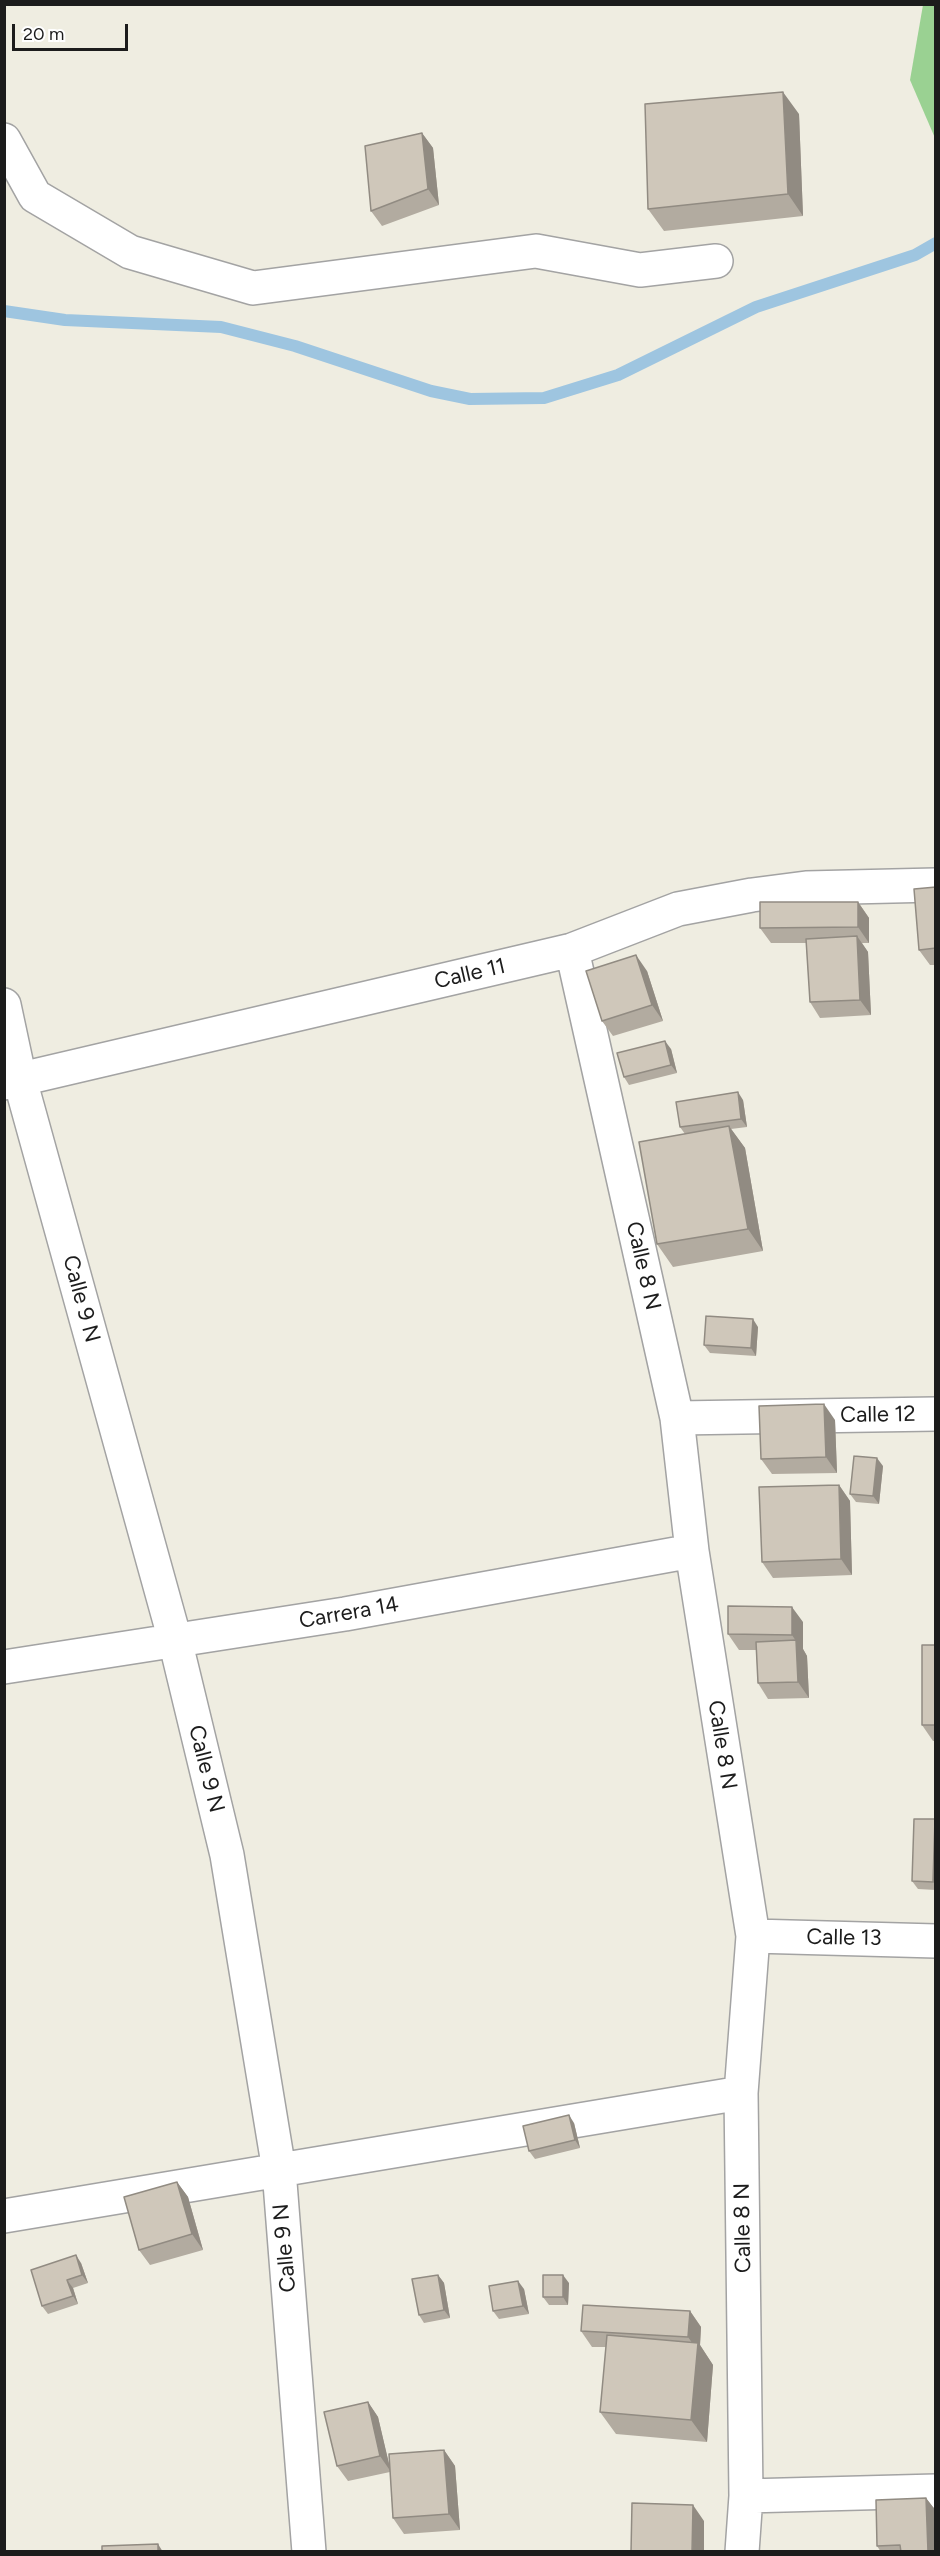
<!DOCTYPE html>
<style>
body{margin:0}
#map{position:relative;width:940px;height:2556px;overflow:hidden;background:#efede1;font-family:Figtree,sans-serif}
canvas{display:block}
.frame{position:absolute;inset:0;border:6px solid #1c1c1c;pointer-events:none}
.scale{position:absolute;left:12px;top:24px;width:116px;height:27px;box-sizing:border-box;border:3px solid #1c1c1c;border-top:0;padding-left:8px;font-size:18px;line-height:21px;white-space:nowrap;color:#1c1c1c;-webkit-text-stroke:4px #fff;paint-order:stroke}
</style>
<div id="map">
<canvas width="940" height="2556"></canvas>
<div class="frame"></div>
<div class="scale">20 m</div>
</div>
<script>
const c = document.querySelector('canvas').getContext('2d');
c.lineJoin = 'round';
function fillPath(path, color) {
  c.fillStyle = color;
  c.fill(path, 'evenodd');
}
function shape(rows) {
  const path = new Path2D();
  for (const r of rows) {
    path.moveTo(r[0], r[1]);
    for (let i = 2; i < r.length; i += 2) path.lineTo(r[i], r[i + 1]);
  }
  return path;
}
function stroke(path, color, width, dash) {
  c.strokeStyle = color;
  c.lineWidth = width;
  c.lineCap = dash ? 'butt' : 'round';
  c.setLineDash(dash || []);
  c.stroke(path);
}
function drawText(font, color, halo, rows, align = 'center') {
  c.font = font + ' Figtree,sans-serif';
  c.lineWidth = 6;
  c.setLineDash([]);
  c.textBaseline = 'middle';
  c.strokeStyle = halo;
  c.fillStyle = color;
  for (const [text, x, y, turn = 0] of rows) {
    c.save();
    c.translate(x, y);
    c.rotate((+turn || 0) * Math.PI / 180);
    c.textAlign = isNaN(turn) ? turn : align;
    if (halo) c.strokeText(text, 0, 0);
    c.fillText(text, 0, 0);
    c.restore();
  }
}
const forest = shape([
 [923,5,935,5,935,138,910,80]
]);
const stream = shape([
 [4,311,65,320,221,327,295,346,431,391,470,399,544,398,618,375,756,307,915,255,936,243]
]);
const minor = shape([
 [4,140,35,196,130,252,253,288,536,251,640,270,716,261],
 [572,950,677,1418,692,1551,753,1936,741,2093,746,2496,742,2552],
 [4,1005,20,1080,175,1640,227,1855,279,2170,309,2552],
 [4,1083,572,950,678,909,752,895,806,888,936,885],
 [677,1418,936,1414],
 [4,1667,345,1614,692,1551],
 [753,1936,936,1941],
 [4,2216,741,2093],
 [746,2496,936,2491]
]);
const wall = shape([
 [799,114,803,216,664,231,648,209],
 [422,133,433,148,439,205,382,226,371,211],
 [936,887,936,965,930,965,919,950],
 [858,902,869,918,869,943,862,943,868,952,871,1015,820,1018,810,1002,806,943,771,943,760,928],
 [647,971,663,1021,613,1036,602,1021],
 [671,1049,677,1073,629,1085,624,1077],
 [743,1100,747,1127,731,1129,745,1148,763,1251,673,1267,657,1244,685,1134,680,1127],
 [758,1327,756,1356,710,1353,704,1345],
 [835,1420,837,1473,772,1474,761,1459],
 [883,1466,879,1504,856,1502,850,1494],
 [839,1485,850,1501,852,1575,773,1578,762,1562],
 [803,1622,803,1649,807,1656,809,1698,768,1699,758,1683,756,1650,739,1650,728,1634],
 [936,1645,936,1741,933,1741,922,1725],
 [935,1819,936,1890,918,1889,912,1881],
 [574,2123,580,2148,535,2159,529,2151],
 [177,2182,188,2197,203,2250,150,2265,139,2250],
 [81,2263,88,2283,73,2288,78,2304,48,2314,42,2306],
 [438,2275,444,2283,450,2318,424,2323,419,2315],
 [569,2283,568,2305,549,2305,543,2297],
 [524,2289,529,2314,499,2319,493,2311],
 [690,2311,701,2327,700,2345,713,2365,707,2442,616,2434,600,2412,606,2347,592,2347,581,2331],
 [368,2402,378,2417,390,2469,444,2450,455,2466,460,2530,404,2534,393,2518,390,2472,348,2481,337,2466],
 [926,2498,936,2511,936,2552,881,2552,877,2546]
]);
const shadedWall = shape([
 [783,92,799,114,803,216,788,194],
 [422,133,433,148,439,205,428,189],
 [858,902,869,918,869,943,858,927],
 [857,936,868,952,871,1015,860,1000],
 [636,955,647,971,663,1021,652,1005],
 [665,1041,671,1049,677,1073,671,1065],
 [738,1092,743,1100,747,1127,741,1119],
 [729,1126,745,1148,763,1251,748,1229],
 [753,1319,758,1327,756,1356,751,1348],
 [824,1404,835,1420,837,1473,826,1457],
 [877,1458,883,1466,879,1504,873,1496],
 [839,1485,850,1501,852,1575,841,1559],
 [792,1607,803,1622,803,1649,807,1656,809,1698,798,1682,796,1641,792,1635],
 [935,1819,936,1820,936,1885,933,1882],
 [569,2115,574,2123,580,2148,575,2140],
 [177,2182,188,2197,203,2250,192,2234],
 [76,2255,81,2263,88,2283,82,2275],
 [438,2275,444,2283,450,2318,444,2310],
 [563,2275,569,2283,568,2305,563,2297],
 [67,2280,73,2288,78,2304,73,2296],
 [518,2281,524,2289,529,2314,523,2306],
 [690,2311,701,2327,700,2345,713,2365,707,2442,691,2420,697,2350,688,2337],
 [368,2402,378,2417,391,2472,380,2456],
 [444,2450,455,2466,460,2530,449,2514],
 [926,2498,936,2511,936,2552,928,2552],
 [693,2505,704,2521,704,2552,692,2552],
 [158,2544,163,2552,158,2552]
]);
const building = shape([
 [783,92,788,194,648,209,645,104,783,92],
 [422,133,428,189,371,211,365,146,422,133],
 [936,887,936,948,919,950,914,889,936,887],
 [760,902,858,902,858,927,760,928,760,902],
 [857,936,860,1000,810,1002,806,939,857,936],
 [636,955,652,1005,602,1021,586,971,636,955],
 [665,1041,671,1065,624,1077,617,1053,665,1041],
 [738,1092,741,1119,680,1127,676,1102,738,1092],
 [729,1126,748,1229,657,1244,639,1142,729,1126],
 [706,1316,753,1319,751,1348,704,1345,706,1316],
 [824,1404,826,1457,761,1459,759,1406,824,1404],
 [854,1456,877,1458,873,1496,850,1494,854,1456],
 [839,1485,841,1559,762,1562,759,1487,839,1485],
 [728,1606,792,1607,792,1635,728,1634,728,1606],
 [796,1640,798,1682,758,1683,756,1642,796,1640],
 [922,1645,936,1645,936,1725,922,1725,922,1645],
 [914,1819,935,1819,933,1882,912,1881,914,1819],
 [569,2115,575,2140,529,2151,523,2126,569,2115],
 [177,2182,192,2234,139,2250,124,2197,177,2182],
 [76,2255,82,2275,67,2280,73,2296,42,2306,31,2270,76,2255],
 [438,2275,444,2310,419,2315,412,2279,438,2275],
 [543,2275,563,2275,563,2297,543,2297,543,2275],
 [518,2281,523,2306,493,2311,489,2286,518,2281],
 [583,2305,690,2311,688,2337,581,2331,583,2305],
 [607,2335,698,2343,691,2420,600,2412,607,2335],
 [368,2402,380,2456,337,2466,324,2412,368,2402],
 [444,2450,449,2514,393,2518,389,2454,444,2450],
 [926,2498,928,2552,901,2552,900,2545,877,2546,876,2500,926,2498],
 [632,2503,693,2505,692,2552,631,2552,632,2503],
 [158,2544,158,2552,102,2552,102,2546,158,2544]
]);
const streetNames = [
 ["Calle 11",470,974,-13],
 ["Calle 8 N",643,1266,77],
 ["Calle 9 N",81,1299,75],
 ["Calle 12",878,1415,-1],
 ["Carrera 14",349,1613,-10],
 ["Calle 8 N",722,1745,81],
 ["Calle 9 N",206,1769,76],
 ["Calle 13",844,1938,1],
 ["Calle 8 N",743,2228,-91],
 ["Calle 9 N",285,2248,-95]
];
fillPath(forest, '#9ad192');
stroke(stream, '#9ec5e0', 12);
stroke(minor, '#a3a3a3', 36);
stroke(minor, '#fff', 33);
fillPath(wall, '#b2aba0');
fillPath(shadedWall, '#918b82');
fillPath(building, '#cfc7ba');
stroke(building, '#918b82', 1.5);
drawText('22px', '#1c1c1c', '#fff', streetNames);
</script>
